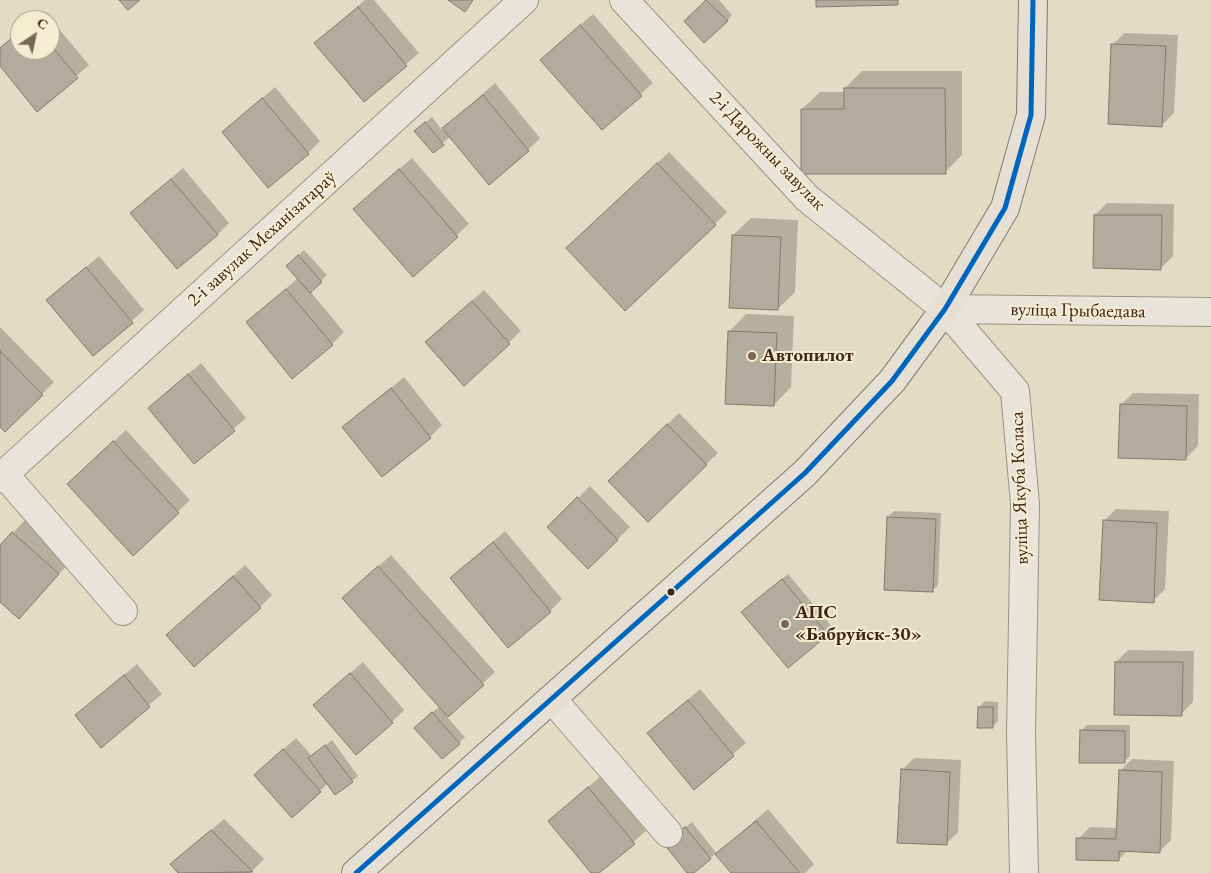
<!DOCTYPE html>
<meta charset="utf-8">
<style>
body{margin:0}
#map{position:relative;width:1211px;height:873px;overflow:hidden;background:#e3dcc5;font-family:"EB Garamond",serif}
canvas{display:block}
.north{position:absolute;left:10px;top:10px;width:50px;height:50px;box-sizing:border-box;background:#f5edd1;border:1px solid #ac9d87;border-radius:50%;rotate:34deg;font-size:14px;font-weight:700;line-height:20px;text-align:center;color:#3f2619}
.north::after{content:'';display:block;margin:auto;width:18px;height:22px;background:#786655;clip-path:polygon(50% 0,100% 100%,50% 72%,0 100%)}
</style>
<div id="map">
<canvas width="1211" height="873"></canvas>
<div class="north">С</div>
</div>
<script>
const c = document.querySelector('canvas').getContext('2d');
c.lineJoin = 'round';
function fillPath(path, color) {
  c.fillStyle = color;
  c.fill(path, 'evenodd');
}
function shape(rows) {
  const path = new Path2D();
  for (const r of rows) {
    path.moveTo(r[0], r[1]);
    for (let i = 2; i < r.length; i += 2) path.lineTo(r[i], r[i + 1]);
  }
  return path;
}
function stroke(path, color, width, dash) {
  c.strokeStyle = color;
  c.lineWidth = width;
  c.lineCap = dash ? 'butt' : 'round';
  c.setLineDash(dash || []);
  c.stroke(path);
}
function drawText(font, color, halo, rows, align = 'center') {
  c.font = font + ' "EB Garamond",serif';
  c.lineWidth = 4;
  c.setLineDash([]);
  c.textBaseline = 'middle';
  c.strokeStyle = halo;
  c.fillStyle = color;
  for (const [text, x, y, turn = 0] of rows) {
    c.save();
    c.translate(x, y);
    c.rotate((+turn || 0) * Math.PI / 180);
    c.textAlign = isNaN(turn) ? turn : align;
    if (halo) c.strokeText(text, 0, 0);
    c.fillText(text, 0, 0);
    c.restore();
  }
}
const shadow = shape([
 [365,0,374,0,419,53,364,101,316,43],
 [707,0,719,0,732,15,727,21,685,21],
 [44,11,89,65,37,110,0,64,0,48,20,30,20,50,50,50,50,20,33,20],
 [593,14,653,83,602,129,554,48],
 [1125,33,1178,35,1174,113,1162,125,1112,45],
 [862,71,962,71,962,155,945,172,802,109,820,92,845,92,845,88],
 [495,83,540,138,528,150,451,136,433,151,422,125,432,117,442,130],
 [275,87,320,141,308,153,223,132],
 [669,152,727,212,715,224,580,237],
 [412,158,469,224,413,275,367,197],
 [183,168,229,223,217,235,132,213],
 [1107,203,1174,204,1173,256,1161,268,1095,215],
 [751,218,798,220,795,292,778,309,733,235],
 [304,250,327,275,310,291,344,332,332,344,247,323,298,278,287,266],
 [99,256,144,310,93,355,48,300],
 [484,290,521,331,464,384,439,330],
 [746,314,794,316,791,387,774,405,729,332],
 [0,327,54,382,5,431,0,426],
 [201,363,246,418,195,462,149,408],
 [404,377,442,425,430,437,344,427],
 [1133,393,1199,394,1198,446,1186,458,1121,405],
 [679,413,718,453,648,520,622,469],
 [126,430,190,500,133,554,80,472],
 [590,486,630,527,588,568,549,527],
 [1116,509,1169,511,1165,589,1153,601,1104,521],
 [894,511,941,513,938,585,932,591,888,517],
 [25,520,70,562,31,605,0,600,0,547],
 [505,531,562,599,550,611,452,578],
 [391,555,495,672,447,717,465,737,459,743,422,722,440,706,344,598],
 [245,565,272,595,260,607,167,635],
 [788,574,833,628,788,667,749,607],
 [1128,650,1194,651,1193,702,1181,714,1116,662],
 [363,662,404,710,392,722,314,705],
 [137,664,162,694,101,746,76,715],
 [700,689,746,743,694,788,649,733],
 [985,701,998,702,998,721,992,727,979,707],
 [1087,725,1130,725,1130,756,1124,762,1081,731],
 [296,738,312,756,332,740,358,776,352,781,328,783,320,791,255,775],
 [914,758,961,760,958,832,946,844,902,770],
 [1132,759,1174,761,1171,840,1159,852,1128,850,1118,860,1078,839,1090,827,1118,828,1120,771],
 [601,776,646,831,597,873,592,873,549,821],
 [768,809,814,864,805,873,733,873,716,853,692,873,688,873,671,839,692,822,717,854],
 [224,819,264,859,250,873,179,873,172,864]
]);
const building = shape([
 [119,0,140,0,128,10,119,0],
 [448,0,473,0,465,12,448,0],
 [706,0,728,21,704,43,684,21,706,0],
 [816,0,898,0,898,5,816,7,816,0],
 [358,7,407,66,364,102,314,43,358,7],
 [580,25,642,96,602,130,540,60,580,25],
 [20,31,20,50,50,50,50,44,78,78,37,112,0,66,0,48,20,31],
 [1111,44,1166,46,1162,127,1108,124,1111,44],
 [844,88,945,88,946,174,801,174,801,109,844,109,844,88],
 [483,95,529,151,489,185,442,128,483,95],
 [262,98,309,154,268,188,222,132,262,98],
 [425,122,444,145,433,153,414,131,425,122],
 [657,163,716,225,625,311,566,248,657,163],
 [399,169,458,237,413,277,353,209,399,169],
 [171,179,218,235,177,269,130,213,171,179],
 [1094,215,1162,215,1161,270,1093,268,1094,215],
 [732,235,781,237,778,310,729,308,732,235],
 [298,255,322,282,310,293,286,266,298,255],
 [86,267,133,323,93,356,46,300,86,267],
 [286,289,333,345,292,379,246,322,286,289],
 [472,301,510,344,464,386,425,342,472,301],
 [728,331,777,333,774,406,725,404,728,331],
 [0,351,43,395,5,432,0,427,0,351],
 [188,374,235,431,194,464,148,408,188,374],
 [391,388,431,438,382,477,342,427,391,388],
 [1120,404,1187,406,1186,460,1118,458,1120,404],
 [667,424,707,465,648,522,608,481,667,424],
 [113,441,179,513,133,556,67,484,113,441],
 [577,497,618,540,588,569,547,527,577,497],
 [887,517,936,519,933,592,884,590,887,517],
 [1103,520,1157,523,1154,603,1099,600,1103,520],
 [12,532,59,574,19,619,0,602,0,545,12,532],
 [493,542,551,612,508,648,450,578,493,542],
 [378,566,484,685,448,717,342,598,378,566],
 [233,576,261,608,194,667,166,635,233,576],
 [782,579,828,635,788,668,741,612,782,579],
 [1115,662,1183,662,1182,716,1114,715,1115,662],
 [350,673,393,723,356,755,313,705,350,673],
 [124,675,150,707,101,748,75,715,124,675],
 [688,700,734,756,694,790,647,733,688,700],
 [978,707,993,707,993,728,977,728,978,707],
 [432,712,460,744,442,759,414,728,432,712],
 [1080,730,1125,731,1125,763,1079,763,1080,730],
 [325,745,353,782,335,795,308,758,325,745],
 [283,749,321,792,292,818,254,775,283,749],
 [901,769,950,772,947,845,897,843,901,769],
 [1119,770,1162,772,1160,853,1119,851,1119,861,1076,860,1076,838,1116,839,1119,770],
 [588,787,635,844,599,873,591,873,548,821,588,787],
 [756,821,800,873,731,873,715,854,756,821],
 [685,827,711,859,694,873,687,873,664,844,685,827],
 [211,830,253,872,178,873,170,864,211,830]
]);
const minor = shape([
 [624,0,807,198,945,309,1015,391,1025,504,1021,733,1024,873],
 [945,309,1211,312],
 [4,474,123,611],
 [0,478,524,0],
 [552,699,668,833]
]);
const major = shape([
 [356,873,805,473,892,381,945,309,1005,208,1031,115,1033,0]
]);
const bus1 = shape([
 [356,873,805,473,892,381,945,309,1005,208,1031,115,1033,0]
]);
const markers = [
 [752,356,5,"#786655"],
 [671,592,4.5,"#3f2619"],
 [785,624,5,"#786655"]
];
const streetNames = [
 ["2-і Дарожны завулак",767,151,46],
 ["2-і завулак Механізатараў",262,239,-42],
 ["вуліца Грыбаедава",1078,311,1],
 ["вуліца Якуба Коласа",1020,488,-92]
];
const poiNames = [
 ["Автопилот",762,356],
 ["АПС",795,613],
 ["«Бабруйск-30»",795,635]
];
fillPath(shadow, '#0003');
fillPath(building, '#b3ac9c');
stroke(building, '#827a6d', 1);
stroke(minor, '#999284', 30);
stroke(major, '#827a6d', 30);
stroke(minor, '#e8e4d9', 28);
stroke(major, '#e5e0d3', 28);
stroke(bus1, '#0065bd', 5);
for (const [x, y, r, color] of markers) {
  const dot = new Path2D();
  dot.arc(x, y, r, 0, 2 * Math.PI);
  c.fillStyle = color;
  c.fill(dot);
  stroke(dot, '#f5edd1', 2);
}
drawText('19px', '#3f2619', '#f5edd1', streetNames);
drawText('bold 19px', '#3f2619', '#f5edd1', poiNames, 'left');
</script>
